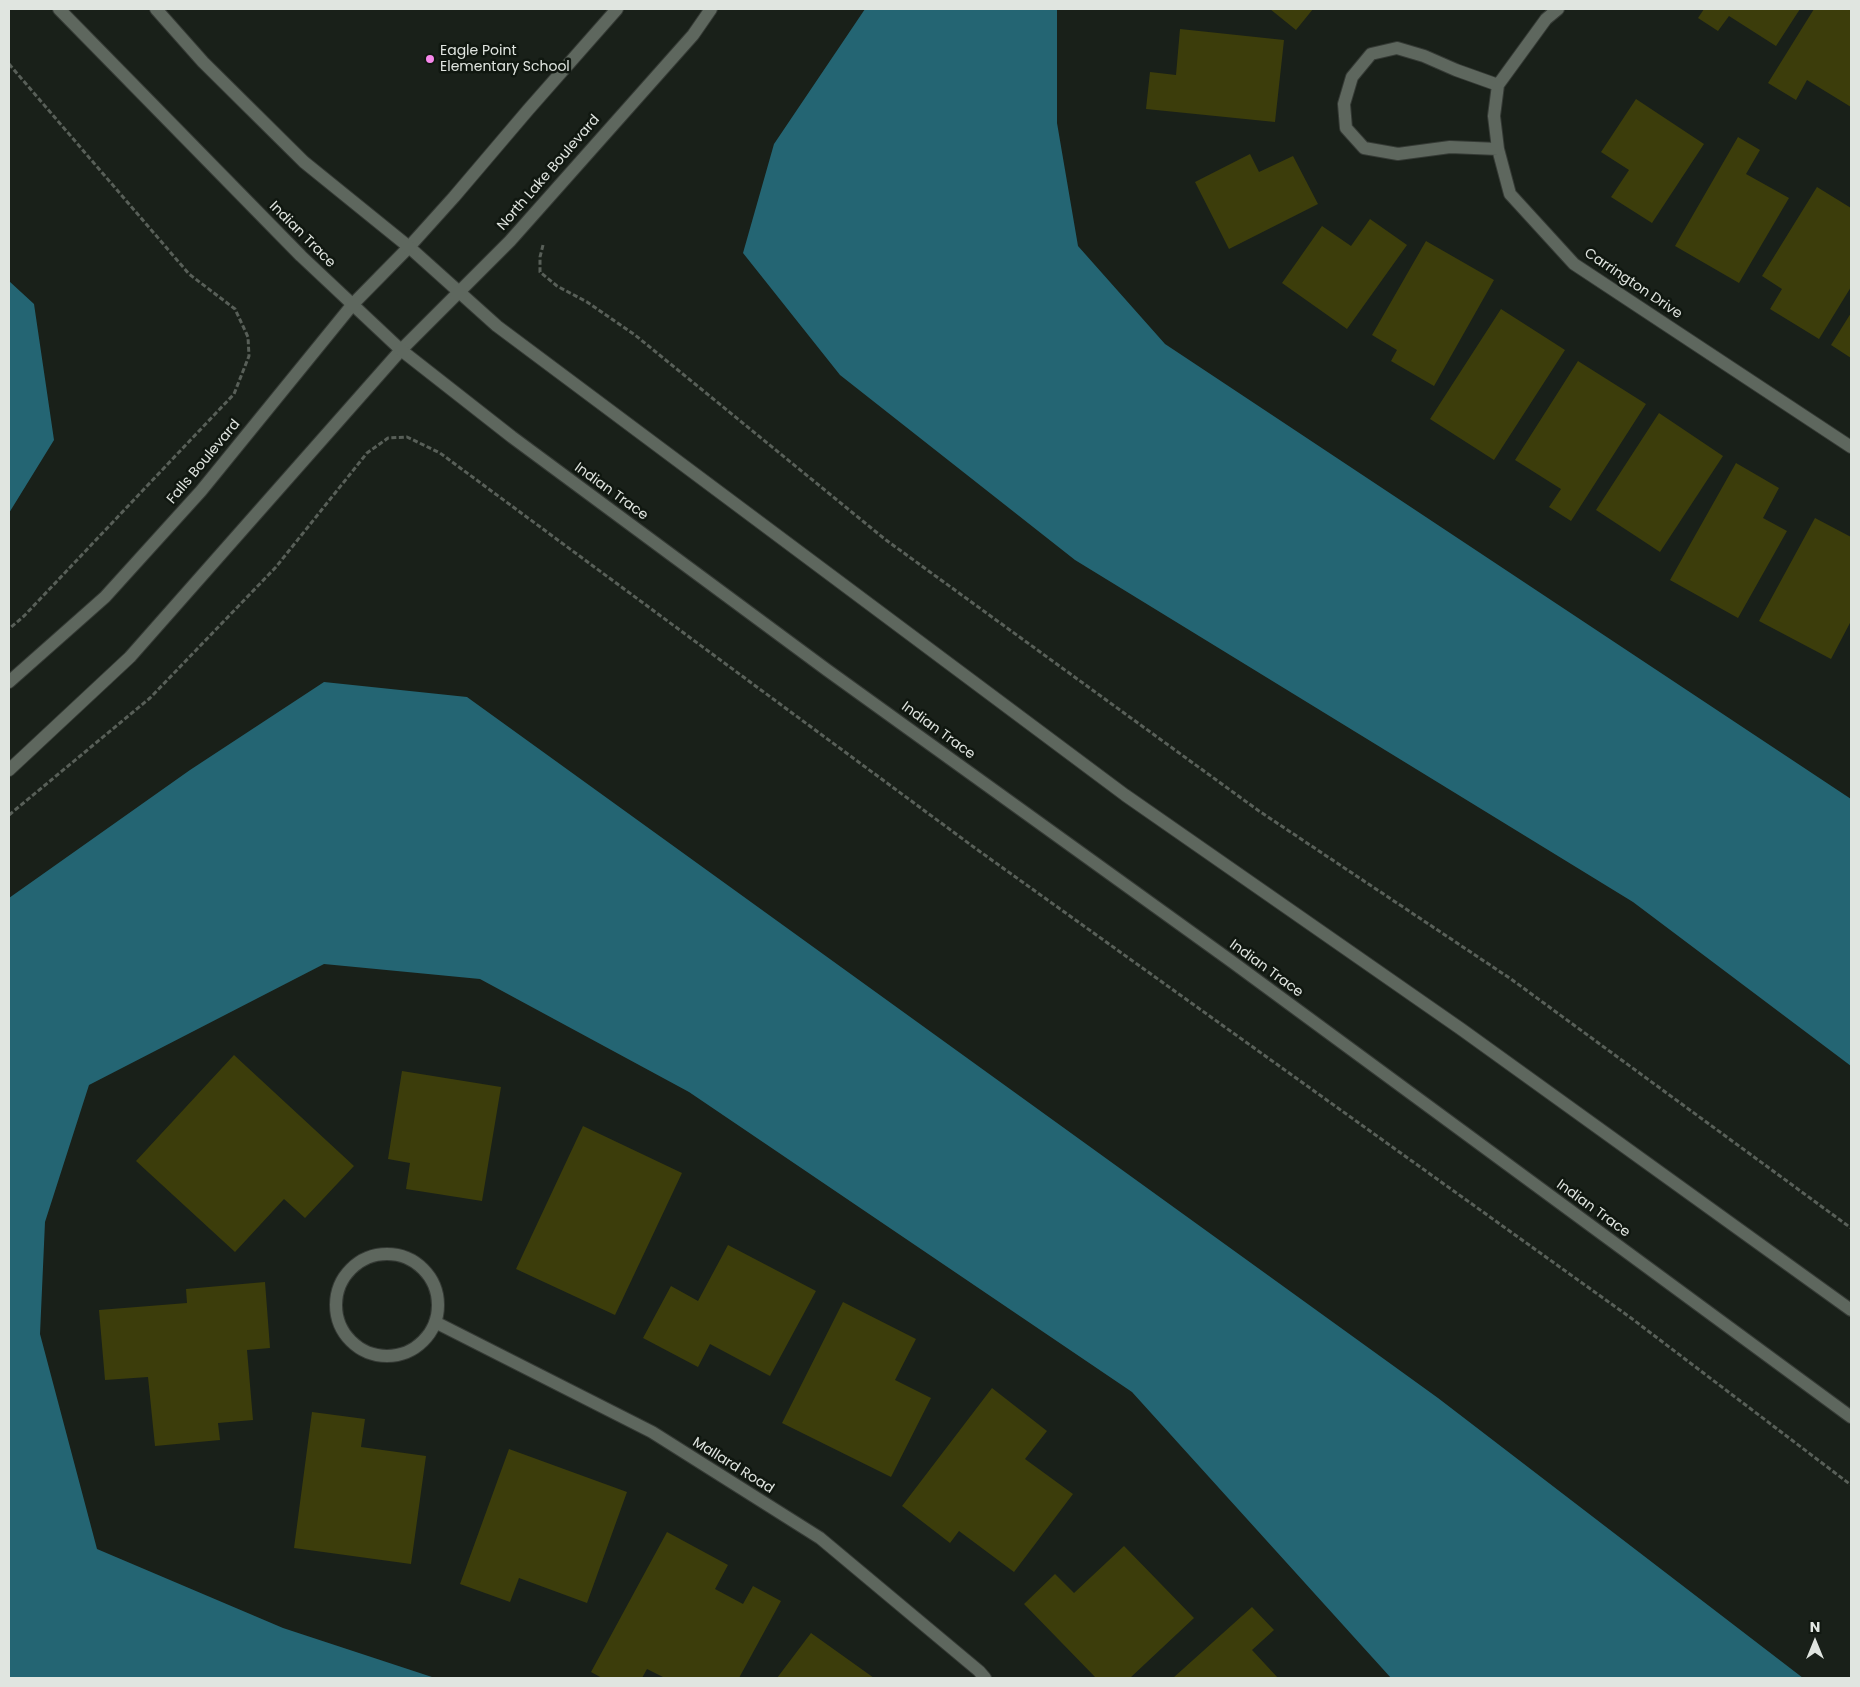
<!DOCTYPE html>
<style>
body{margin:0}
#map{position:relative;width:1860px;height:1687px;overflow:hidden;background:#192019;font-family:Poppins,sans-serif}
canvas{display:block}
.frame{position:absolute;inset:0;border:10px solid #e0e5e0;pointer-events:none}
.north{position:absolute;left:1790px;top:1617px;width:50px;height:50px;-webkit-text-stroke:4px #101710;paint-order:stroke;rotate:0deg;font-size:14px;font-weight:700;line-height:20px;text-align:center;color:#e0e5e0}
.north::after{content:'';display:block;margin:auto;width:18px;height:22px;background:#e0e5e0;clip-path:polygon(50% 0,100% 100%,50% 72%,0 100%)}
</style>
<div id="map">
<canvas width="1860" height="1687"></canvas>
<div class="frame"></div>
<div class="north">N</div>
</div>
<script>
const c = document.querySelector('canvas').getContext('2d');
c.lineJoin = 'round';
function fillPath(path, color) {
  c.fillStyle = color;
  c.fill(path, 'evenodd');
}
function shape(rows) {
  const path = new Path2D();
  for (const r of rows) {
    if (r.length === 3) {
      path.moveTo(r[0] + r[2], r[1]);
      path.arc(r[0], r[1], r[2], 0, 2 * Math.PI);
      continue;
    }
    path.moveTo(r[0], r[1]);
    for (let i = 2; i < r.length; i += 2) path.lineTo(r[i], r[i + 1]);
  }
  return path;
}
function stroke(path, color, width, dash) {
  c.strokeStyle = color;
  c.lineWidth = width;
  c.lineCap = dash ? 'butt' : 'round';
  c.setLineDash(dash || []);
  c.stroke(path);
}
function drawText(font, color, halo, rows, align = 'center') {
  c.font = font + ' Poppins,sans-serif';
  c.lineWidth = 5;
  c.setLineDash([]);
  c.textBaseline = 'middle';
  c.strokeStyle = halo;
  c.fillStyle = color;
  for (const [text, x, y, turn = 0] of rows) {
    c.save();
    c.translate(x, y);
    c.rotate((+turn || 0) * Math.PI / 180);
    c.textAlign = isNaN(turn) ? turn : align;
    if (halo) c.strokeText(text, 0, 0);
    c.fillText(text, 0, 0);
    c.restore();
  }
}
const water = shape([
 [865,9,1057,9,1057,123,1078,246,1165,344,1851,799,1851,1066,1633,902,1075,560,840,375,743,253,774,144],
 [9,281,34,304,54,440,9,513],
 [324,682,467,697,1438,1398,1803,1678,1391,1678,1132,1392,689,1092,480,979,324,964,89,1085,45,1222,40,1334,97,1549,283,1628,435,1678,9,1678,9,898,190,770]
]);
const building = shape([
 [1270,9,1313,9,1296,30],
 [1704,9,1800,9,1776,46,1729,16,1718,31,1698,18],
 [1814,9,1851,9,1851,107,1807,80,1796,100,1768,83],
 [1180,29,1284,40,1275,122,1146,109,1150,72,1176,75],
 [1636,99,1704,144,1652,223,1611,197,1629,170,1601,152],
 [1738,137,1760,150,1746,174,1789,198,1739,283,1675,246],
 [1250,154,1259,172,1293,156,1318,204,1229,249,1195,182],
 [1817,187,1851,208,1851,287,1819,339,1770,309,1782,289,1762,276],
 [1370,219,1407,245,1347,329,1282,283,1322,226,1351,246],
 [1426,241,1494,280,1434,386,1391,361,1397,350,1372,335],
 [1501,309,1565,350,1494,460,1430,419],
 [1851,313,1851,358,1831,345],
 [1578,361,1646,404,1571,521,1549,507,1561,489,1515,460],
 [1659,413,1723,456,1660,552,1596,510],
 [1736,463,1779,488,1763,518,1787,531,1738,618,1670,580],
 [1815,518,1851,537,1851,621,1831,659,1759,621],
 [234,1055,354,1166,305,1218,284,1199,235,1252,136,1161],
 [402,1071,501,1087,482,1201,406,1189,410,1163,388,1159],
 [583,1126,682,1173,615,1315,516,1269],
 [728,1245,816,1291,770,1376,710,1344,698,1367,643,1338,671,1286,698,1301],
 [265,1282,270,1348,247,1350,253,1420,218,1423,220,1440,155,1446,148,1377,105,1380,99,1310,187,1303,186,1289],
 [843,1302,916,1339,895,1380,931,1398,891,1477,782,1423],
 [992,1388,1047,1431,1025,1459,1073,1494,1014,1572,959,1531,950,1543,902,1506],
 [312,1412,365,1419,361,1447,426,1456,411,1564,294,1548],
 [509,1449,627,1492,587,1603,519,1578,510,1602,460,1584],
 [667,1532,728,1565,715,1589,743,1604,753,1586,781,1601,739,1678,665,1678,647,1669,642,1678,602,1678,591,1672],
 [1124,1546,1194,1618,1130,1678,1096,1678,1024,1604,1055,1574,1074,1593],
 [1252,1607,1274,1630,1252,1650,1278,1678,1173,1678],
 [811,1633,874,1678,777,1678]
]);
const path = shape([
 [9,64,189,274,235,309,248,337,249,356,234,394,24,616,9,629],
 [543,245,540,257,540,272,557,286,587,302,635,335,886,540,1259,811,1511,979,1851,1228],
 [9,815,150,698,276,567,367,453,388,438,407,437,440,453,975,848,1631,1318,1851,1485]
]);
const minor = shape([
 [1558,9,1546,19,1498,85,1494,116,1498,149,1510,194,1574,264,1851,447],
 [1498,85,1456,70,1424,56,1397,48,1371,54,1352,77,1344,104,1346,128,1364,148,1398,154,1450,147,1498,149],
 [9,682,105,597,201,491,353,304,409,247,454,197,528,110,617,9],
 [9,770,130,657,401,350,510,241,693,35,711,9],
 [387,1305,51],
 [435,1322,652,1432,820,1538,979,1671,985,1678]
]);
const secondary = shape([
 [59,9,301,256,401,350,512,437,827,670,1231,961,1851,1417],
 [156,9,203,62,304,162,409,247,497,326,1125,795,1461,1029,1851,1310]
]);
const markers = [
 [430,59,5,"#f788eb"]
];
const poiNames = [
 ["Eagle Point",440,51],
 ["Elementary School",440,67]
];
const streetNames = [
 ["North Lake Boulevard",549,173,-49],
 ["Indian Trace",302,235,45],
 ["Carrington Drive",1633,284,34],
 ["Falls Boulevard",204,462,-50],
 ["Indian Trace",611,492,36],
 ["Indian Trace",938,731,36],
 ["Indian Trace",1266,969,36],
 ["Indian Trace",1593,1209,36],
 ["Mallard Road",733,1466,32]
];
fillPath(water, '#246573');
fillPath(building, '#3c3d0b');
stroke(minor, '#353a35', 14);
stroke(secondary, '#353a35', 14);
stroke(path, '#585f58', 3, [5, 2.5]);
stroke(minor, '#5e675e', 12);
stroke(secondary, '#5e675e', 12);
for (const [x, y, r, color] of markers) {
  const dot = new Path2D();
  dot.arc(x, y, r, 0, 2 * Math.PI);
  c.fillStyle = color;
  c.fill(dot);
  stroke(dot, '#101710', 2);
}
drawText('14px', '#e0e5e0', '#101710', poiNames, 'left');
drawText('14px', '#e0e5e0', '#101710', streetNames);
</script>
